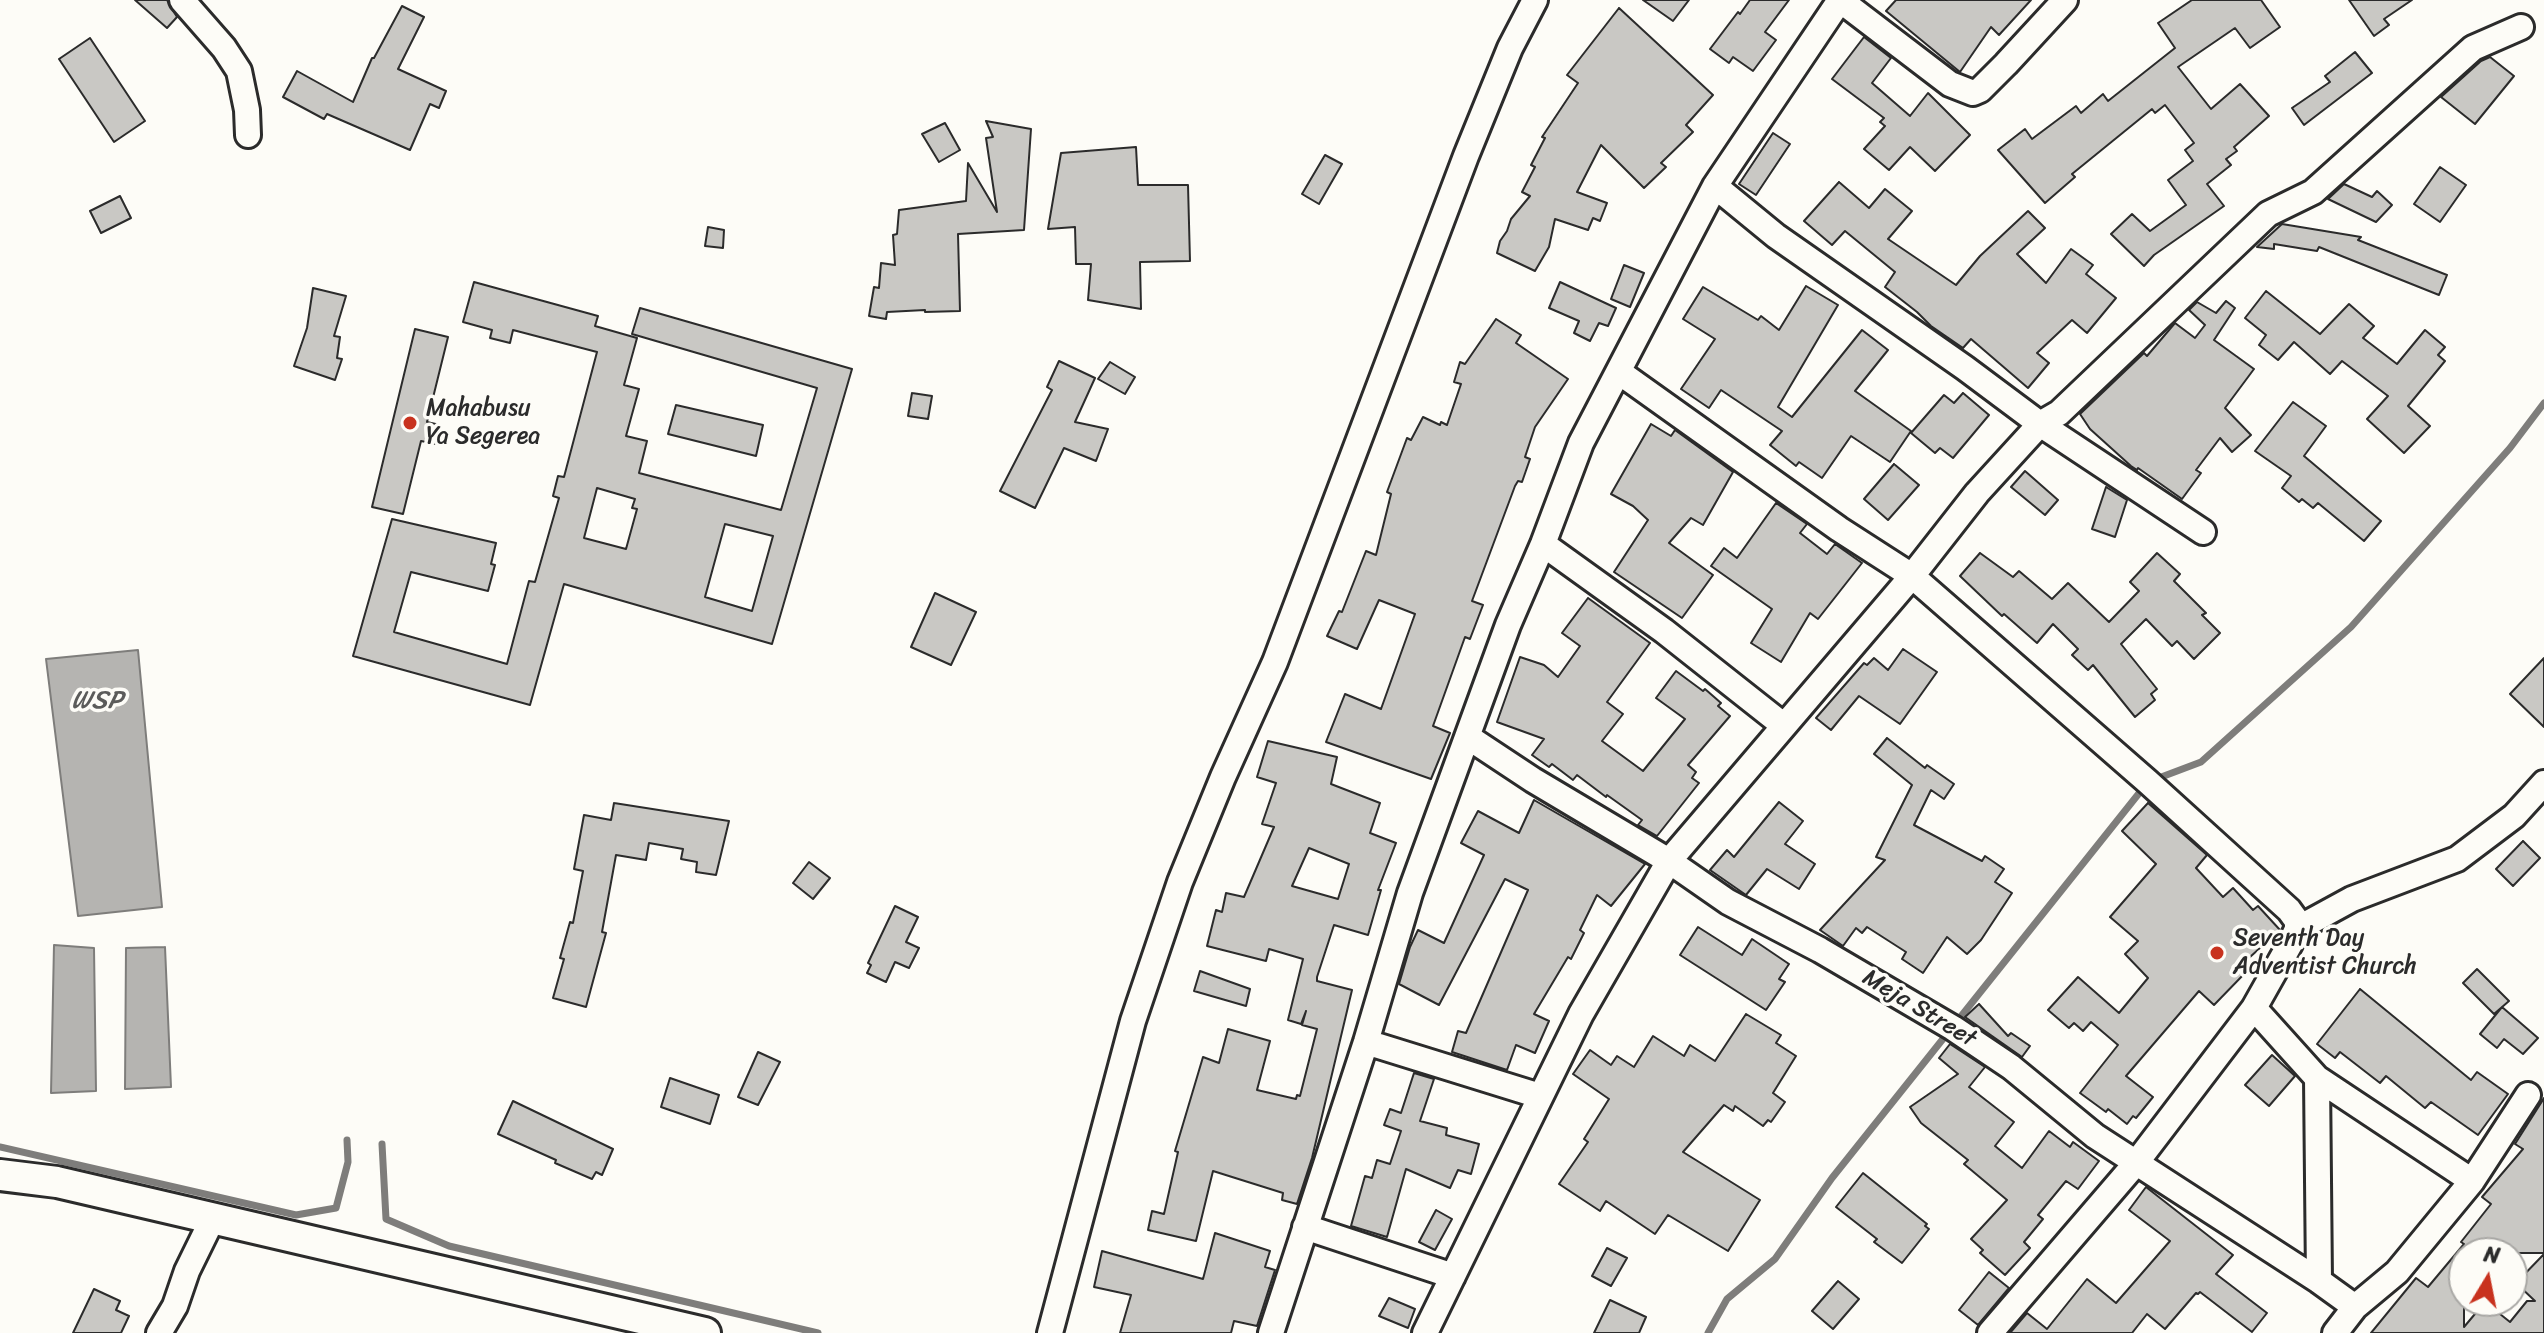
<!DOCTYPE html>
<style>
body{margin:0}
#map{position:relative;width:2544px;height:1333px;overflow:hidden;background:#fdfcf7;font-family:Sriracha,sans-serif}
canvas{display:block}
.north{position:absolute;left:2448px;top:1237px;width:80px;height:80px;box-sizing:border-box;background:#fdfcf7;border:2px solid #a9a8a5;border-radius:50%;rotate:10deg;font-size:22px;font-weight:700;line-height:32px;text-align:center;color:#2b2b2b}
.north::after{content:'';display:block;margin:auto;width:28px;height:36px;background:#c8321e;clip-path:polygon(50% 0,100% 100%,50% 72%,0 100%)}
</style>
<div id="map">
<canvas width="2544" height="1333"></canvas>
<div class="north">N</div>
</div>
<script>
const c = document.querySelector('canvas').getContext('2d');
c.lineJoin = 'round';
function fillPath(path, color) {
  c.fillStyle = color;
  c.fill(path, 'evenodd');
}
function shape(rows) {
  const path = new Path2D();
  for (const r of rows) {
    path.moveTo(r[0], r[1]);
    for (let i = 2; i < r.length; i += 2) path.lineTo(r[i], r[i + 1]);
  }
  return path;
}
function stroke(path, color, width, dash) {
  c.strokeStyle = color;
  c.lineWidth = width;
  c.lineCap = dash ? 'butt' : 'round';
  c.setLineDash(dash || []);
  c.stroke(path);
}
function drawText(font, color, halo, rows, align = 'center') {
  c.font = font + ' Sriracha,sans-serif';
  c.lineWidth = 7;
  c.setLineDash([]);
  c.textBaseline = 'middle';
  c.strokeStyle = halo;
  c.fillStyle = color;
  for (const [text, x, y, turn = 0] of rows) {
    c.save();
    c.translate(x, y);
    c.rotate((+turn || 0) * Math.PI / 180);
    c.textAlign = isNaN(turn) ? turn : align;
    if (halo) c.strokeText(text, 0, 0);
    c.fillText(text, 0, 0);
    c.restore();
  }
}
const water = shape([
 [138,650,162,907,78,916,46,659,138,650],
 [54,945,94,948,96,1091,51,1093,54,945],
 [165,947,171,1087,125,1089,126,948,165,947]
]);
const stream = shape([
 [382,1144,386,1219,449,1246,818,1333],
 [0,1147,296,1215,336,1208,348,1162,347,1140],
 [1708,1333,1727,1299,1775,1259,1832,1178,2148,782,2201,762,2351,627,2510,448,2544,403]
]);
const building = shape([
 [135,0,167,0,177,17,167,28,135,0],
 [1643,0,1689,0,1673,21,1643,0],
 [1750,0,1789,0,1765,32,1776,40,1753,71,1733,57,1729,63,1710,49,1738,12,1740,14,1750,0],
 [1896,0,2031,0,1999,35,1991,27,1960,72,1886,11,1896,0],
 [2192,0,2261,0,2280,27,2250,48,2235,28,2178,67,2211,109,2240,84,2269,116,2234,147,2237,151,2226,159,2231,165,2207,184,2224,206,2154,255,2144,266,2111,234,2132,214,2150,231,2186,205,2168,180,2193,161,2185,150,2194,143,2165,105,2155,113,2152,109,2072,174,2075,177,2045,203,1998,150,2025,129,2032,139,2076,106,2081,113,2103,94,2108,101,2175,48,2158,23,2192,0],
 [2349,0,2412,0,2384,19,2389,25,2374,36,2349,0],
 [402,6,424,17,398,69,446,91,439,108,430,104,410,150,327,114,324,119,283,97,297,71,353,102,372,58,374,58,402,6],
 [1619,8,1713,95,1686,125,1693,132,1661,163,1666,167,1644,188,1601,145,1577,192,1607,203,1600,221,1593,218,1588,230,1555,219,1549,247,1535,271,1497,253,1500,241,1507,231,1511,219,1530,196,1522,192,1535,167,1531,165,1545,138,1542,137,1578,83,1567,75,1619,8],
 [1864,37,1891,58,1872,83,1910,116,1928,93,1970,135,1935,171,1910,147,1889,170,1864,149,1885,126,1880,122,1884,118,1832,79,1864,37],
 [90,38,145,121,114,142,59,59,90,38],
 [2355,52,2372,73,2304,125,2292,108,2330,82,2325,76,2355,52],
 [2490,57,2514,76,2475,124,2441,97,2481,61,2490,57],
 [986,121,1031,129,1024,230,958,234,960,311,925,312,925,310,887,312,886,319,869,316,874,287,879,288,881,263,895,265,893,235,897,234,899,210,966,201,968,163,997,212,986,138,993,137,986,121],
 [945,123,960,150,939,162,922,134,945,123],
 [1773,133,1790,144,1756,195,1739,184,1773,133],
 [1136,147,1138,185,1188,185,1190,261,1140,262,1141,309,1088,300,1091,264,1076,264,1075,227,1048,229,1061,153,1136,147],
 [1325,155,1342,164,1319,204,1302,194,1325,155],
 [2440,167,2466,185,2440,222,2414,204,2440,167],
 [1839,182,1869,208,1885,189,1912,211,1888,239,1956,285,1980,256,2028,211,2045,228,2017,254,2046,283,2071,249,2093,265,2086,274,2116,298,2087,333,2072,320,2037,353,2049,363,2028,388,1971,339,1963,348,1931,326,1917,312,1885,287,1895,272,1845,231,1832,245,1804,221,1839,182],
 [2344,184,2372,197,2377,191,2392,205,2376,222,2328,199,2344,184],
 [120,196,131,218,101,233,90,211,120,196],
 [2282,224,2361,237,2358,240,2447,275,2439,295,2319,247,2317,251,2274,244,2274,249,2257,247,2282,224],
 [708,227,724,230,723,248,705,246,708,227],
 [1624,265,1644,273,1630,307,1611,299,1624,265],
 [474,282,598,316,595,326,637,338,624,385,639,389,626,436,647,441,639,473,781,510,817,388,632,334,640,308,852,369,772,644,564,584,530,705,353,656,392,519,496,543,491,564,495,565,488,591,411,572,394,632,507,664,529,581,535,582,559,498,553,496,558,476,564,477,597,352,513,330,510,343,490,338,492,330,463,322,474,282],
 [597,488,635,499,632,508,637,509,626,549,584,538,597,488],
 [725,524,773,536,752,611,705,597,725,524],
 [1560,282,1616,308,1608,326,1599,323,1590,341,1574,333,1579,321,1549,308,1560,282],
 [1806,286,1838,305,1778,407,1792,417,1862,330,1888,350,1855,391,1911,431,1890,462,1851,436,1822,478,1799,462,1796,466,1770,445,1782,431,1721,390,1709,408,1681,389,1715,339,1683,319,1703,287,1758,320,1761,316,1779,330,1806,286],
 [313,288,346,296,334,336,340,337,337,358,342,359,335,380,294,366,307,328,313,288],
 [2266,291,2320,334,2349,304,2374,326,2363,338,2397,364,2425,330,2445,347,2438,355,2445,361,2408,406,2430,426,2404,453,2367,419,2388,396,2342,361,2330,374,2294,342,2278,360,2259,345,2266,335,2245,318,2266,291],
 [2226,301,2235,308,2214,340,2254,369,2225,408,2251,435,2232,452,2220,438,2196,470,2201,473,2182,499,2138,468,2137,470,2131,466,2090,429,2080,414,2144,353,2147,356,2175,323,2195,338,2205,325,2189,310,2197,302,2216,313,2226,301],
 [1496,319,1521,335,1516,343,1568,379,1535,427,1525,457,1530,459,1522,482,1518,481,1515,486,1472,601,1483,605,1470,639,1465,637,1433,726,1450,733,1431,779,1326,742,1345,694,1381,709,1415,614,1379,600,1357,649,1327,636,1339,611,1342,612,1366,551,1376,555,1391,494,1387,492,1407,438,1411,440,1423,417,1440,425,1441,422,1447,425,1461,384,1454,382,1460,362,1465,364,1496,319],
 [415,329,448,337,427,422,440,425,436,444,421,441,403,514,372,507,415,329],
 [1059,361,1095,378,1075,422,1108,429,1096,461,1064,448,1035,508,1000,491,1052,390,1047,387,1059,361],
 [1110,362,1135,377,1125,394,1098,379,1110,362],
 [912,393,932,396,928,419,908,416,912,393],
 [1963,393,1989,415,1953,458,1940,448,1935,453,1911,433,1944,395,1954,403,1963,393],
 [2293,402,2326,426,2304,456,2381,521,2364,541,2318,503,2313,508,2302,499,2299,502,2282,488,2291,476,2255,451,2293,402],
 [676,405,763,425,756,456,668,434,676,405],
 [1651,424,1671,436,1675,430,1733,472,1703,525,1691,518,1669,543,1713,575,1682,618,1614,572,1648,520,1633,506,1611,494,1651,424],
 [1894,464,1919,485,1888,520,1864,499,1894,464],
 [2025,471,2058,500,2045,515,2011,487,2025,471],
 [2106,487,2127,500,2115,537,2092,529,2106,487],
 [1776,503,1807,524,1800,533,1827,554,1835,544,1862,563,1818,619,1810,613,1781,662,1751,643,1772,609,1711,566,1724,548,1737,558,1776,503],
 [1980,553,2013,577,2019,571,2052,599,2068,583,2109,622,2139,591,2130,582,2157,553,2180,574,2174,581,2206,613,2202,615,2220,633,2194,659,2177,641,2172,646,2146,619,2121,644,2157,689,2151,694,2155,700,2135,717,2093,665,2088,670,2072,655,2078,649,2053,624,2037,643,2004,614,2002,616,1960,576,1980,553],
 [935,593,976,612,951,665,911,647,935,593],
 [1588,598,1650,643,1607,702,1623,714,1602,741,1643,771,1685,719,1656,698,1676,671,1703,691,1705,689,1721,703,1718,706,1730,716,1688,765,1696,772,1692,778,1699,783,1657,836,1638,825,1642,820,1607,795,1606,797,1577,775,1573,780,1552,764,1549,767,1532,755,1544,739,1497,722,1520,657,1544,665,1558,677,1580,646,1562,633,1588,598],
 [1903,649,1937,672,1900,724,1859,696,1831,730,1816,718,1864,663,1867,665,1874,658,1888,670,1903,649],
 [2544,658,2544,727,2510,694,2544,658],
 [1887,738,1925,768,1927,765,1954,784,1944,799,1931,790,1914,825,1982,861,1985,856,2004,869,1995,882,2012,893,1981,940,1967,954,1947,937,1923,973,1902,959,1906,952,1867,927,1862,933,1856,928,1843,946,1820,930,1885,860,1876,857,1912,785,1874,754,1887,738],
 [1268,741,1337,757,1331,784,1380,803,1370,833,1396,843,1378,890,1381,890,1368,935,1334,925,1317,977,1317,981,1352,990,1312,1158,1297,1204,1282,1200,1283,1193,1213,1171,1196,1241,1148,1230,1152,1211,1164,1214,1178,1152,1175,1151,1203,1057,1219,1063,1228,1029,1270,1041,1257,1090,1296,1099,1297,1095,1300,1096,1317,1029,1302,1025,1306,1011,1301,1024,1288,1020,1303,959,1269,949,1266,961,1207,946,1216,910,1222,912,1226,893,1244,897,1274,827,1262,824,1276,783,1257,777,1268,741],
 [1309,848,1349,864,1338,899,1292,886,1309,848],
 [1534,800,1645,864,1611,906,1597,895,1580,930,1584,933,1571,959,1568,957,1534,1014,1549,1021,1535,1053,1516,1045,1507,1070,1452,1052,1458,1031,1466,1033,1528,890,1505,879,1439,1005,1399,984,1410,947,1418,930,1444,943,1484,855,1461,843,1478,811,1519,833,1534,800],
 [1779,802,1803,821,1785,844,1815,864,1799,889,1767,869,1746,895,1710,870,1727,850,1734,857,1779,802],
 [614,803,729,821,716,875,696,872,697,862,681,859,683,849,649,843,646,860,616,855,602,932,606,933,586,1007,553,998,564,959,560,958,570,922,573,923,583,871,574,869,584,815,611,820,614,803],
 [2148,803,2207,855,2196,868,2223,897,2233,888,2253,910,2258,906,2280,930,2240,966,2246,972,2214,1005,2199,991,2126,1076,2153,1097,2136,1118,2133,1116,2127,1124,2108,1109,2106,1112,2080,1093,2118,1045,2091,1022,2083,1031,2074,1023,2069,1028,2048,1010,2078,977,2119,1013,2148,978,2125,954,2138,941,2110,917,2156,864,2122,831,2148,803],
 [2523,841,2540,858,2513,886,2496,869,2523,841],
 [809,862,830,878,813,899,793,883,809,862],
 [895,906,918,917,906,942,919,948,909,968,895,962,886,982,867,973,871,965,868,963,895,906],
 [1698,927,1742,955,1752,939,1789,964,1779,979,1785,982,1766,1010,1680,955,1698,927],
 [2477,969,2509,1001,2494,1014,2463,983,2477,969],
 [1200,971,1250,989,1246,1006,1194,991,1200,971],
 [2360,989,2471,1080,2477,1072,2508,1094,2478,1135,2431,1102,2425,1108,2386,1076,2380,1083,2340,1052,2335,1058,2317,1044,2360,989],
 [1979,1004,2008,1036,2011,1033,2030,1046,2022,1057,1965,1017,1979,1004],
 [2502,1007,2538,1038,2523,1054,2504,1039,2497,1048,2480,1034,2502,1007],
 [1746,1014,1781,1035,1776,1043,1796,1056,1773,1093,1785,1102,1771,1122,1768,1120,1763,1126,1735,1106,1733,1111,1724,1105,1683,1152,1760,1200,1728,1251,1668,1215,1655,1234,1606,1201,1600,1211,1559,1184,1588,1142,1584,1139,1609,1099,1573,1074,1590,1050,1611,1065,1617,1056,1634,1067,1653,1036,1684,1056,1690,1045,1715,1061,1746,1014],
 [1950,1044,1985,1067,1969,1087,2014,1122,1995,1146,2022,1168,2049,1131,2070,1147,2073,1142,2099,1161,2078,1189,2066,1181,2038,1215,2043,1219,2024,1242,2030,1248,2005,1275,1980,1253,1983,1250,1971,1239,2007,1200,1964,1164,1968,1160,1921,1123,1910,1107,1958,1074,1939,1058,1950,1044],
 [758,1052,780,1062,758,1105,738,1097,758,1052],
 [2272,1055,2295,1076,2269,1106,2245,1085,2272,1055],
 [1414,1073,1434,1079,1420,1121,1447,1128,1446,1135,1479,1144,1471,1174,1458,1170,1450,1188,1406,1169,1387,1237,1351,1226,1365,1176,1372,1178,1377,1160,1390,1164,1401,1131,1384,1125,1390,1109,1401,1113,1414,1073],
 [670,1078,719,1095,710,1124,661,1107,670,1078],
 [2544,1098,2544,1253,2464,1253,2464,1327,2485,1302,2510,1322,2527,1301,2535,1301,2516,1283,2544,1254,2544,1333,2371,1333,2416,1278,2428,1287,2464,1244,2461,1242,2491,1204,2482,1197,2523,1149,2515,1144,2544,1098],
 [513,1101,613,1149,602,1175,596,1172,592,1179,555,1163,556,1160,498,1134,513,1101],
 [1863,1173,1927,1224,1925,1226,1929,1229,1902,1263,1874,1242,1877,1239,1836,1207,1863,1173],
 [2146,1187,2233,1255,2216,1274,2267,1313,2252,1332,2200,1292,2198,1294,2196,1293,2165,1329,2147,1314,2132,1333,2010,1333,2027,1313,2047,1329,2087,1279,2116,1303,2170,1241,2129,1210,2146,1187],
 [1436,1210,1452,1219,1435,1250,1419,1242,1436,1210],
 [1215,1233,1270,1251,1265,1267,1275,1270,1257,1326,1234,1321,1231,1333,1120,1333,1131,1295,1094,1287,1102,1251,1203,1279,1215,1233],
 [1607,1248,1627,1258,1611,1286,1592,1276,1607,1248],
 [1989,1272,2009,1288,1978,1325,1959,1310,1989,1272],
 [1838,1281,1859,1299,1833,1329,1812,1311,1838,1281],
 [94,1289,120,1301,116,1310,129,1316,121,1333,73,1333,94,1289],
 [1389,1298,1415,1309,1408,1328,1379,1316,1389,1298],
 [1610,1300,1646,1317,1639,1333,1594,1333,1610,1300]
]);
const minor = shape([
 [182,0,224,48,239,71,247,110,248,135],
 [1840,0,1950,84,1973,93,1980,90,2006,64,2065,0],
 [1715,186,1776,236,1965,368,2040,424,2203,532],
 [1619,372,1839,529,1912,576,2148,782,2289,910,2297,921,2297,929,2290,944,2254,1008,2136,1163,1990,1333],
 [1543,544,1664,631,1783,725],
 [1468,737,1533,780,1669,861,1728,902,1820,950,1953,1028,2011,1067,2095,1136,2319,1281,2355,1307],
 [2297,929,2352,899,2457,859,2514,816,2544,783],
 [2254,1008,2317,1078,2319,1281],
 [1366,1042,1540,1096],
 [2317,1078,2472,1181],
 [1305,1227,1453,1276],
 [159,1333,175,1306,187,1271,212,1220],
 [1050,1333,1133,1021,1180,882,1223,777,1275,662,1466,156,1510,48,1535,0],
 [1271,1333,1366,1042,1410,893,1508,625,1543,544,1581,443,1715,186,1840,0],
 [1425,1333,1581,1014,1669,861,1912,576,1977,493,2040,424,2059,413,2268,214,2313,192,2473,48,2521,27],
 [2335,1333,2355,1307,2397,1272,2472,1181,2528,1095]
]);
const major = shape([
 [0,1175,57,1182,705,1333]
]);
const markers = [
 [410,423,8,"#c8321e"],
 [2217,953,8,"#c8321e"]
];
const poiNames = [
 ["Mahabusu",426,409],
 ["Ya Segerea",426,437],
 ["Seventh Day",2233,939],
 ["Adventist Church",2233,967]
];
const streetNames = [
 ["Meja Street",1919,1009,31]
];
const waterNames = [
 ["WSP",97,701]
];
fillPath(water, '#b5b4b1');
stroke(water, '#7e7d7b', 2);
stroke(stream, '#7e7d7b', 7);
fillPath(building, '#c9c8c4');
stroke(building, '#2b2b2b', 2);
stroke(minor, '#2b2b2b', 30);
stroke(major, '#2b2b2b', 36);
stroke(minor, '#fdfcf7', 24);
stroke(major, '#fdfcf7', 30);
for (const [x, y, r, color] of markers) {
  const dot = new Path2D();
  dot.arc(x, y, r, 0, 2 * Math.PI);
  c.fillStyle = color;
  c.fill(dot);
  stroke(dot, '#fdfcf7', 3);
}
drawText('24px', '#2b2b2b', '#fdfcf7', poiNames, 'left');
drawText('24px', '#2b2b2b', '#fdfcf7', streetNames);
drawText('italic 26px', '#5b5b5a', '#fdfcf7', waterNames);
</script>
